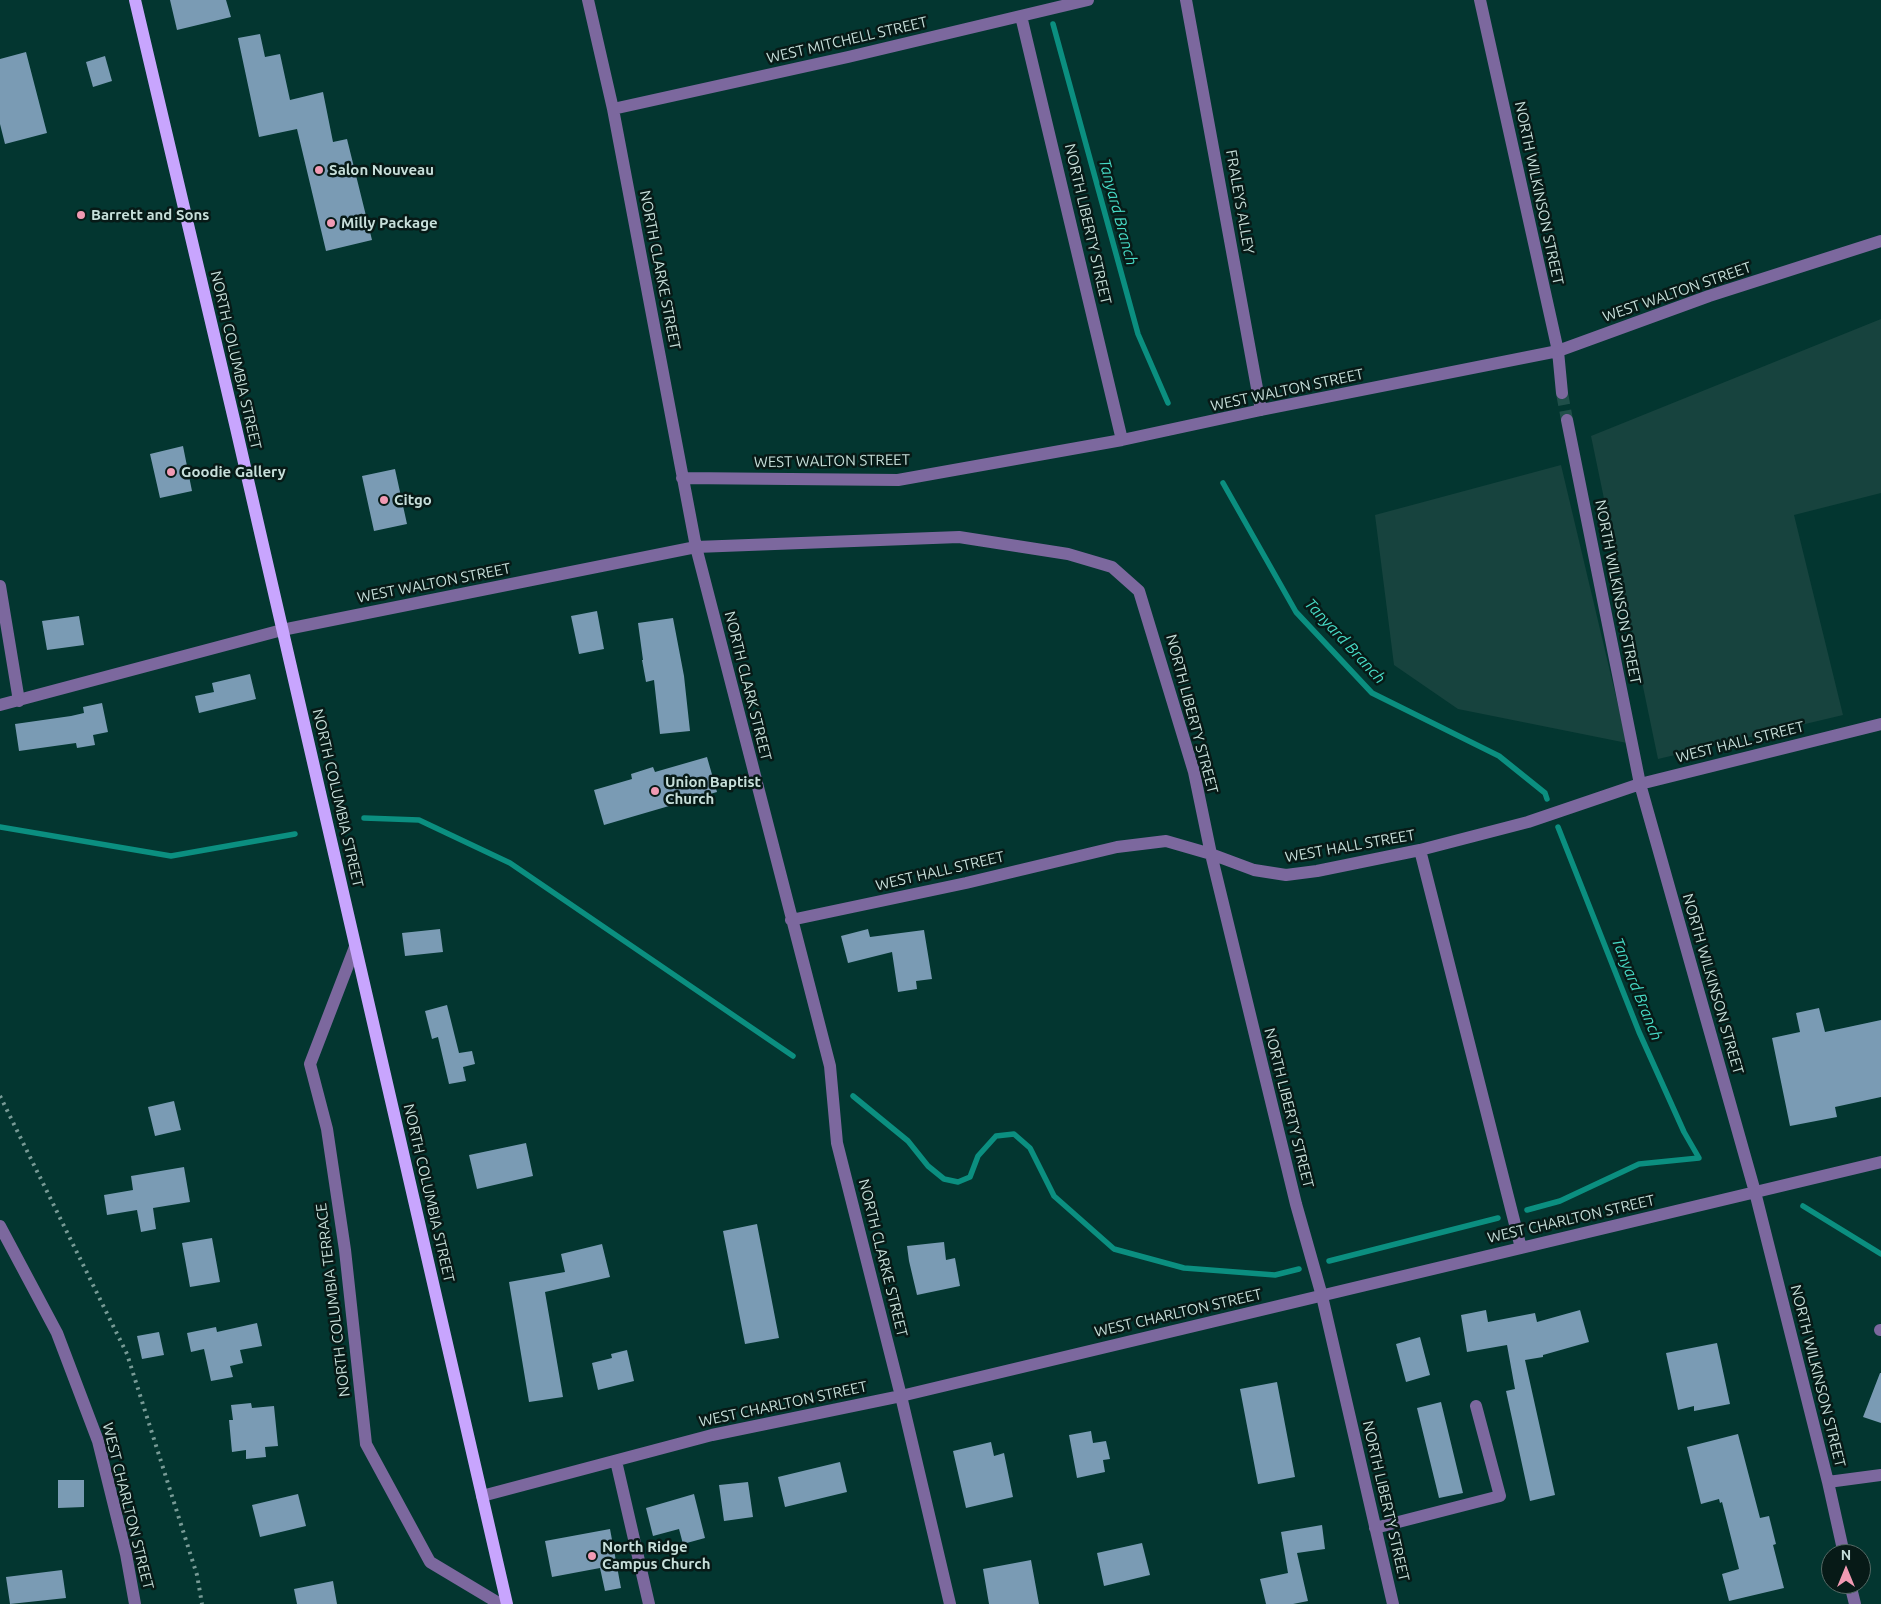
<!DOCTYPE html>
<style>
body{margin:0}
#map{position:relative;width:1881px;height:1604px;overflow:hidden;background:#033630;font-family:Ubuntu,sans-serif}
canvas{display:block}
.north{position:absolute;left:1821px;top:1544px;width:50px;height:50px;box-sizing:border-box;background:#071a17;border:1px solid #546965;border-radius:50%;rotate:0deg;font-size:14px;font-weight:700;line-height:20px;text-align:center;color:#c7dfda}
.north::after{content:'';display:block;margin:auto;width:18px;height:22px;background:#f19ab3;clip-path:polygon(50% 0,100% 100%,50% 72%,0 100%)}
</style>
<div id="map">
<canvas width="1881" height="1604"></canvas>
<div class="north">N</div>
</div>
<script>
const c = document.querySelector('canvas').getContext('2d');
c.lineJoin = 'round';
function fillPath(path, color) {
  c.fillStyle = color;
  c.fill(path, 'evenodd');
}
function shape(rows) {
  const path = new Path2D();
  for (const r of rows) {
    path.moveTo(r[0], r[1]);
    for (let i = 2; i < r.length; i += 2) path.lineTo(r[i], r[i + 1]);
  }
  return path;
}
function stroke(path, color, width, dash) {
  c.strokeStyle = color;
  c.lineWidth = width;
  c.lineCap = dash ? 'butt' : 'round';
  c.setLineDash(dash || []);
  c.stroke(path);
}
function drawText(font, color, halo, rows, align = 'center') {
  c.font = font + ' Ubuntu,sans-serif';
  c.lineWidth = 5;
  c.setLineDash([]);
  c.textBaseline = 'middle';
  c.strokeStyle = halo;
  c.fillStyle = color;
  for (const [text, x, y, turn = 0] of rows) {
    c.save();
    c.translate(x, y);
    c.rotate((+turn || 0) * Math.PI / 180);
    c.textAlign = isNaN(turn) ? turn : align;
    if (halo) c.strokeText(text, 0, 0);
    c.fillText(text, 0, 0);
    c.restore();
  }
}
const built = shape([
 [1881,319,1881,493,1794,515,1843,715,1658,759,1591,436],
 [1561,465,1627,743,1458,709,1394,665,1375,515]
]);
const stream = shape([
 [1053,24,1138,334,1168,403],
 [1223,483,1296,612,1372,693,1499,756,1545,793,1547,799],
 [364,818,419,820,510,863,793,1056],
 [0,827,171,856,295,834],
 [853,1096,908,1141,928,1166,944,1179,958,1182,970,1177,978,1156,996,1136,1014,1134,1030,1148,1054,1196,1114,1249,1184,1268,1275,1275,1299,1269],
 [1803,1206,1881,1254],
 [1527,1210,1560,1201,1639,1164,1699,1158,1684,1132,1639,1032,1558,827],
 [1329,1261,1498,1218]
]);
const building = shape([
 [170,0,226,0,231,17,177,30],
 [260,34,265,57,280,54,290,100,323,92,333,142,347,139,372,240,326,251,297,129,259,137,238,38],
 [26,52,47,133,5,144,0,124,0,59],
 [105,56,112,81,93,87,86,62],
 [183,446,192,491,160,498,150,454],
 [395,469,407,524,374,531,362,476],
 [597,611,604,649,579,654,571,616],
 [79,616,84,645,47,650,42,621],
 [673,618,684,676,690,731,660,734,654,680,646,682,642,660,643,660,638,623],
 [250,674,256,699,199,713,195,696,214,692,212,683],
 [102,703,108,732,93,735,95,745,77,748,76,743,19,751,15,724,71,716,84,713,83,707],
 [707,757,717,792,604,825,594,790,632,779,631,774,653,767,655,772],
 [440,929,443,952,405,956,402,933],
 [868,929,870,937,924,930,932,979,916,981,917,989,898,992,892,952,848,963,841,936],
 [447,1005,459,1053,472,1051,475,1064,463,1067,466,1081,449,1084,438,1037,432,1039,425,1011],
 [1819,1008,1825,1032,1881,1020,1881,1097,1835,1107,1837,1117,1790,1126,1772,1038,1800,1032,1796,1013],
 [174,1101,181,1130,155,1136,148,1107],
 [526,1143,533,1176,477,1189,469,1155],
 [184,1167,190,1202,153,1208,156,1229,141,1232,137,1210,107,1215,104,1195,133,1190,131,1176],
 [757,1224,779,1338,745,1344,723,1231],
 [212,1238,220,1282,190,1287,182,1243],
 [944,1242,946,1260,955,1258,960,1286,917,1295,909,1261,907,1246],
 [602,1244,610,1277,545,1292,563,1397,529,1402,509,1282,565,1272,561,1254],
 [1486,1310,1488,1322,1535,1313,1537,1322,1580,1310,1589,1342,1543,1355,1543,1357,1525,1360,1555,1495,1530,1501,1506,1391,1515,1389,1507,1345,1467,1352,1461,1315],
 [257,1323,262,1346,240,1350,243,1363,230,1366,233,1377,211,1381,204,1349,191,1352,187,1333,216,1327,217,1332],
 [159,1332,164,1355,142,1359,137,1336],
 [1420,1337,1430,1375,1406,1382,1396,1344],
 [1717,1343,1730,1404,1694,1411,1694,1406,1678,1410,1666,1353],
 [627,1350,634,1381,598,1390,592,1363,612,1358,611,1354],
 [1880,1373,1881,1373,1881,1423,1863,1417],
 [1277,1382,1295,1477,1258,1484,1240,1389],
 [1441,1402,1463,1493,1439,1498,1417,1408],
 [251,1403,252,1408,274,1406,278,1446,265,1447,266,1457,246,1459,246,1450,232,1452,229,1420,233,1420,231,1405],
 [1091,1431,1093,1443,1106,1441,1110,1459,1103,1460,1105,1472,1077,1478,1069,1435],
 [1738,1434,1760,1518,1769,1516,1776,1544,1773,1545,1784,1588,1729,1601,1722,1574,1739,1569,1722,1502,1720,1503,1719,1499,1701,1504,1687,1447],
 [991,1442,994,1456,1004,1453,1013,1497,966,1508,953,1451],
 [840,1462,847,1492,785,1507,778,1477],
 [58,1480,84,1480,84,1507,58,1508],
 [748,1482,753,1517,724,1521,719,1485],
 [298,1494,306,1526,260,1537,252,1505],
 [694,1494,705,1538,683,1544,679,1529,653,1536,646,1508],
 [1322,1525,1325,1549,1297,1553,1308,1601,1293,1604,1266,1604,1260,1579,1288,1573,1281,1532],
 [610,1529,621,1588,605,1591,600,1568,552,1577,545,1541],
 [1142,1543,1150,1575,1104,1586,1097,1553],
 [1031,1560,1039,1604,989,1604,983,1569],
 [62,1570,66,1598,10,1604,6,1577],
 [333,1581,337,1604,297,1604,294,1589]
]);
const minorTunnel = shape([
 [1562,393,1567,420]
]);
const minor = shape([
 [588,0,613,109,696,547,830,1066,837,1143,901,1396,950,1604],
 [1186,0,1261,410],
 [1480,0,1558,351,1562,393],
 [1021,16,1122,440],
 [613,109,848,57,1088,0],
 [1567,420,1640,784,1755,1192,1828,1482,1844,1554],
 [682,478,898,480,1122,440,1261,410,1558,351,1709,296,1881,241],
 [0,586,19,701],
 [0,705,282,630,696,547,959,537,1068,554,1112,567,1139,591,1194,772,1211,854,1296,1204,1322,1296,1393,1604],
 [1420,850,1521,1248],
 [791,920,966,883,1117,847,1166,841,1211,854,1254,870,1286,875,1317,871,1420,850,1528,822,1640,784,1881,724],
 [355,947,310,1064,327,1129,345,1250,366,1444,430,1562,500,1604],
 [0,1226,57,1333,98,1441,126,1554,135,1604],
 [1880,1330,1881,1330],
 [616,1461,649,1604],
 [1828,1482,1881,1475],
 [482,1496,712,1435,901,1396,1881,1162],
 [1375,1528,1500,1496,1476,1406],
 [1850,1584,1855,1604]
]);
const major = shape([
 [135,0,236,428,507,1604]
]);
const rail = shape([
 [0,1096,127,1354,197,1575,202,1604]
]);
const markers = [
 [319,170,5,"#f19ab3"],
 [81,215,5,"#f19ab3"],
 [331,223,5,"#f19ab3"],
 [171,472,5,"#f19ab3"],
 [384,500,5,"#f19ab3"],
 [655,791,5,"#f19ab3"],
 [592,1556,5,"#f19ab3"]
];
const streetNames = [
 ["WEST MITCHELL STREET",847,40,-13],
 ["NORTH WILKINSON STREET",1539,193,78],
 ["FRALEYS ALLEY",1240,202,80],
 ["NORTH LIBERTY STREET",1088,224,77],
 ["NORTH CLARKE STREET",660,270,79],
 ["WEST WALTON STREET",1677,292,-19],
 ["NORTH COLUMBIA STREET",236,360,77],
 ["WEST WALTON STREET",1287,390,-12],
 ["WEST WALTON STREET",832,461,-1],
 ["WEST WALTON STREET",434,583,-11],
 ["NORTH WILKINSON STREET",1618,592,79],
 ["NORTH CLARK STREET",748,686,76],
 ["NORTH LIBERTY STREET",1192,714,75],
 ["WEST HALL STREET",1740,742,-14],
 ["NORTH COLUMBIA STREET",338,798,77],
 ["WEST HALL STREET",1350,846,-10],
 ["WEST HALL STREET",940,871,-13],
 ["NORTH WILKINSON STREET",1713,984,74],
 ["NORTH LIBERTY STREET",1289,1108,76],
 ["NORTH COLUMBIA STREET",429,1193,77],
 ["WEST CHARLTON STREET",1571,1219,-13],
 ["NORTH CLARKE STREET",883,1258,76],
 ["NORTH COLUMBIA TERRACE",333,1300,-97],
 ["WEST CHARLTON STREET",1178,1313,-13],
 ["NORTH WILKINSON STREET",1818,1376,76],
 ["WEST CHARLTON STREET",783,1404,-12],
 ["NORTH LIBERTY STREET",1386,1501,77],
 ["WEST CHARLTON STREET",128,1506,76]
];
const poiNames = [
 ["Salon Nouveau",329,170],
 ["Barrett and Sons",91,215],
 ["Milly Package",341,223],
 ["Goodie Gallery",181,472],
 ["Citgo",394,500],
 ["Union Baptist",665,782],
 ["Church",665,799],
 ["North Ridge",602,1547],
 ["Campus Church",602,1564]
];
const waterNames = [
 ["Tanyard Branch",1118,212,75],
 ["Tanyard Branch",1345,641,47],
 ["Tanyard Branch",1637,989,68]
];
fillPath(built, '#17433e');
stroke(stream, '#0b8f80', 5.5);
fillPath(building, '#7a9bb4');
stroke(minorTunnel, '#204f4a', 12, [12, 6]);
stroke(minor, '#7c689e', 12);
stroke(major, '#c8a5fe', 12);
stroke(rail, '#789b96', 4, [2.5, 5]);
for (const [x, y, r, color] of markers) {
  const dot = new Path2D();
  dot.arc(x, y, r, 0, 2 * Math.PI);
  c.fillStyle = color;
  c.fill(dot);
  stroke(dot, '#071a17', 2);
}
drawText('15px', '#c7dfda', '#071a17', streetNames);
drawText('bold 15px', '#c7dfda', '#071a17', poiNames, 'left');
drawText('italic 16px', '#47dbc6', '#071a17', waterNames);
</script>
